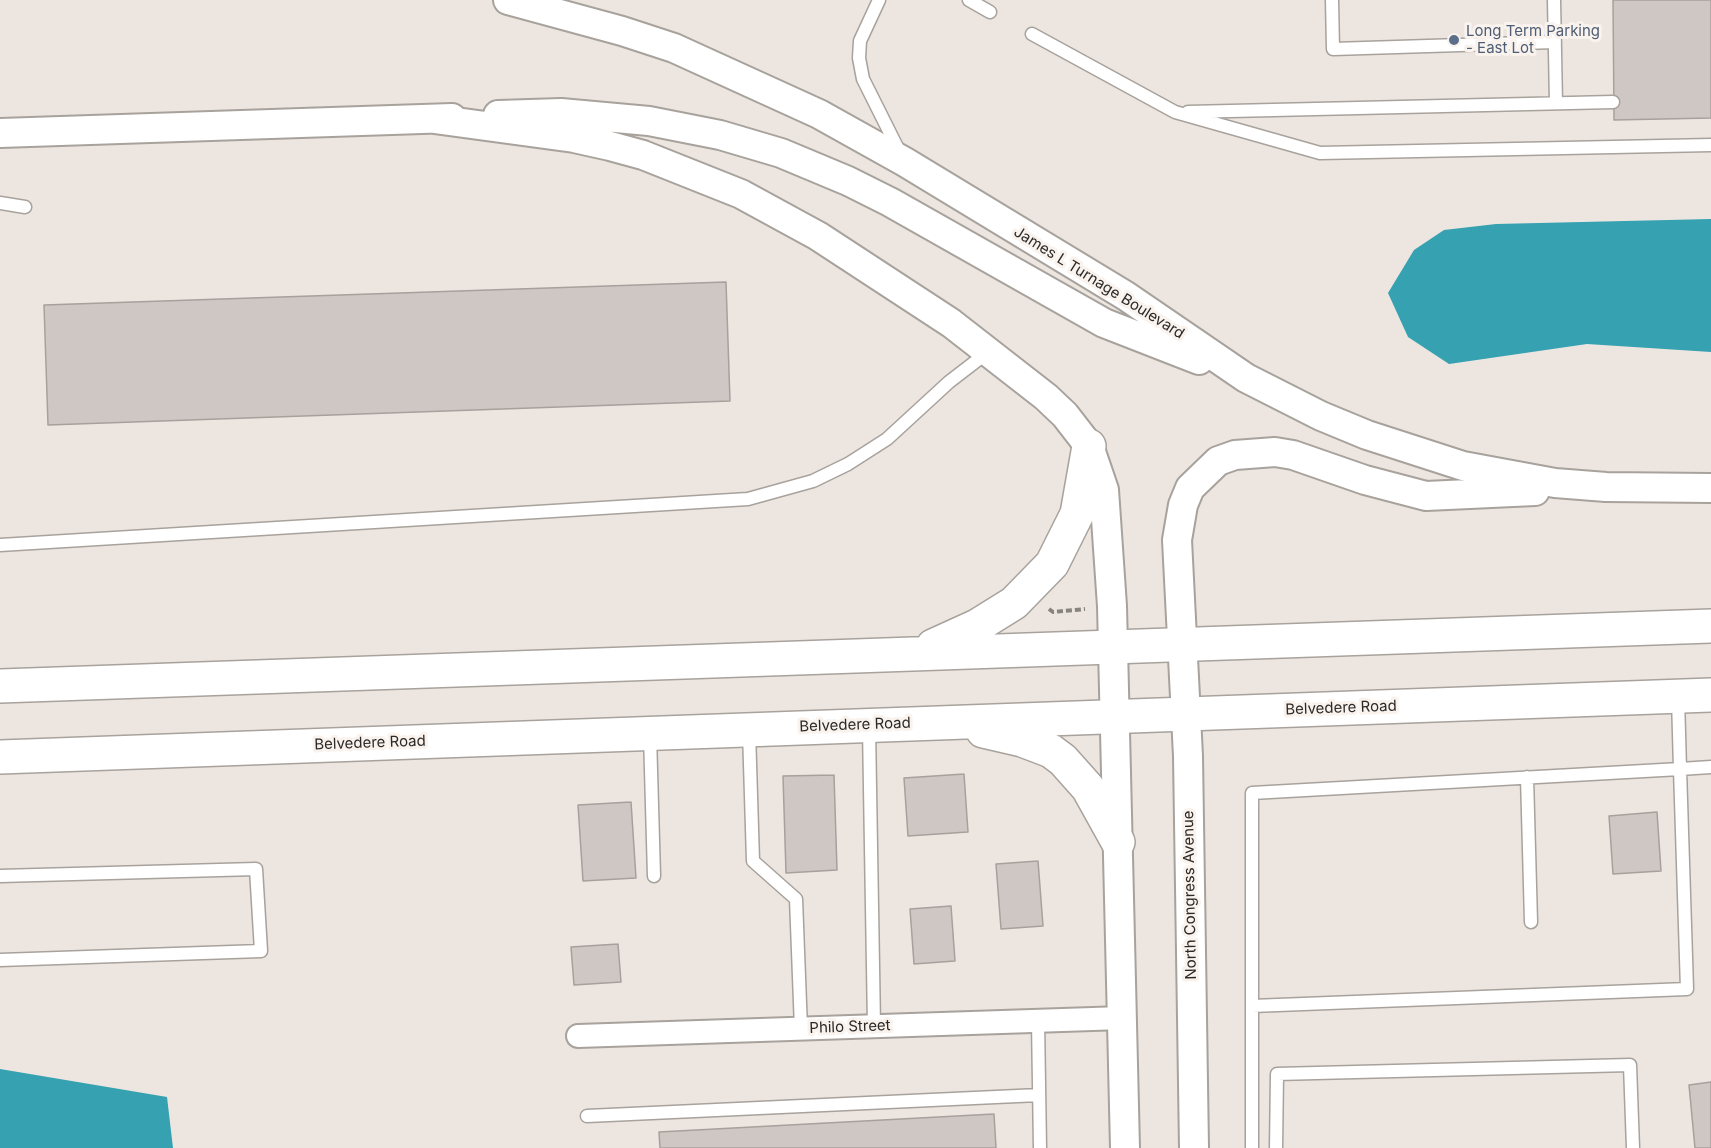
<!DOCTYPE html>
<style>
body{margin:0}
canvas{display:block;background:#ece5e0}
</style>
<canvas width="1711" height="1148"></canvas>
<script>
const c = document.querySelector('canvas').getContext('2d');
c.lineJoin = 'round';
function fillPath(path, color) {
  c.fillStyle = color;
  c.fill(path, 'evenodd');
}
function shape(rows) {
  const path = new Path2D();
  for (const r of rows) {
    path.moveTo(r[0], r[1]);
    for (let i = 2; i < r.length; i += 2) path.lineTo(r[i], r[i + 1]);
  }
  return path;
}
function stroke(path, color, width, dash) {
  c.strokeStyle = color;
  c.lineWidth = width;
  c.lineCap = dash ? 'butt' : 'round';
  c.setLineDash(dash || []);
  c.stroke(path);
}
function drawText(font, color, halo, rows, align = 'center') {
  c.font = font + ' Inter,sans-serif';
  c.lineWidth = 6;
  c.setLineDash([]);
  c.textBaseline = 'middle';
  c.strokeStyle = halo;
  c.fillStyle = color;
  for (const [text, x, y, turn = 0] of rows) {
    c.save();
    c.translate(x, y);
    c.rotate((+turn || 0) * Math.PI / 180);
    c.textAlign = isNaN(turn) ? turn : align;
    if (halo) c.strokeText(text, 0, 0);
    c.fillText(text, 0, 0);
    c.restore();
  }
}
const water = shape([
 [1711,219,1711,352,1587,344,1449,364,1408,337,1388,293,1414,250,1444,230,1496,224],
 [0,1069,167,1097,173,1148,0,1148]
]);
const building = shape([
 [1613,0,1711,0,1711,118,1614,120,1613,0],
 [726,282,730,401,48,425,44,305,726,282],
 [964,774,968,832,908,836,904,778,964,774],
 [834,775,837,870,786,873,783,776,834,775],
 [631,802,636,878,583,881,578,805,631,802],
 [1657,812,1661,871,1613,874,1609,816,1657,812],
 [1038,861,1043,926,1001,929,996,864,1038,861],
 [951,906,955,961,914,964,910,909,951,906],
 [618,944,621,982,574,985,571,947,618,944],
 [1711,1082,1711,1148,1695,1148,1689,1085,1711,1082],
 [994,1114,996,1148,660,1148,659,1132,994,1114]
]);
const path = shape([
 [1049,609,1053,612,1085,609]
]);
const service = shape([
 [879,0,860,41,859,58,863,79,900,153],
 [969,0,990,12],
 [1332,0,1333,49,1555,42],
 [1554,0,1556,103],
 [1032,34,1175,112,1320,153,1711,145],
 [1188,112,1613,102],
 [0,203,25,207],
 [0,545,748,499,813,481,848,464,887,439,949,382,988,352],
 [869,728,874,1026],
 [749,731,753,861,796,899,801,1029],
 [650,735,654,876],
 [1527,777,1531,922],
 [0,876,256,869,261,951,0,960],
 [1252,1006,1687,989,1680,769,1711,767],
 [1038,1021,1040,1148],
 [587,1116,1039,1095],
 [1252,1148,1252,793,1680,769,1678,698],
 [1276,1148,1277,1074,1630,1065,1633,1148]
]);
const minor = shape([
 [578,1036,1123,1018]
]);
const tertiary = shape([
 [508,0,622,31,674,48,819,114,905,162,1126,296,1246,378,1321,416,1367,435,1463,466,1555,483,1606,487,1711,488],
 [498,115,561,113,649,121,720,135,781,153,848,181,890,202,1104,323,1199,360],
 [434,119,574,138,610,146,643,155,741,194,818,236,951,323,1046,397,1065,415,1089,446,1104,490,1112,606,1125,1148],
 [0,133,452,118],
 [1194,1148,1188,756,1177,540,1183,505,1190,488,1218,461,1235,455,1275,452,1293,455,1365,480,1426,496,1535,491]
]);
const primary = shape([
 [933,646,977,626,1014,603,1052,564,1077,514,1089,446],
 [0,686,1711,626],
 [983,731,1022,740,1051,751,1063,760,1088,788,1118,842],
 [0,757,1711,695]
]);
const markers = [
 [1454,40,6,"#5c6f8a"]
];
const serviceNames = [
 ["Long Term Parking",1466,31],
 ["- East Lot",1466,48]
];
const streetNames = [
 ["James L Turnage Boulevard",1099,283,32],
 ["Belvedere Road",1341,708,-2],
 ["Belvedere Road",855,725,-2],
 ["Belvedere Road",370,743,-2],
 ["North Congress Avenue",1190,895,-91],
 ["Philo Street",850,1027,-2]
];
fillPath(water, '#35a1b1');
fillPath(building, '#cec7c3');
stroke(building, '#a7a09d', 1.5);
stroke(service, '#a8a29d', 15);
stroke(minor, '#a8a29d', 26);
stroke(tertiary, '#a8a29d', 32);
stroke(primary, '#a8a29d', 36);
stroke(path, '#87837f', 4, [6, 3]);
stroke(service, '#fff', 12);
stroke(minor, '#fff', 22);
stroke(tertiary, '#fff', 28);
stroke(primary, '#fff', 33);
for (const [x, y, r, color] of markers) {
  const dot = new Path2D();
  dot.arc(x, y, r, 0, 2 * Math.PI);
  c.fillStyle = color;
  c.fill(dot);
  stroke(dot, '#f9f2ed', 2);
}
drawText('15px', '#4e5e75', '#f9f2ed', serviceNames, 'left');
drawText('15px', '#2b2927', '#f9f2ed', streetNames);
</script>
